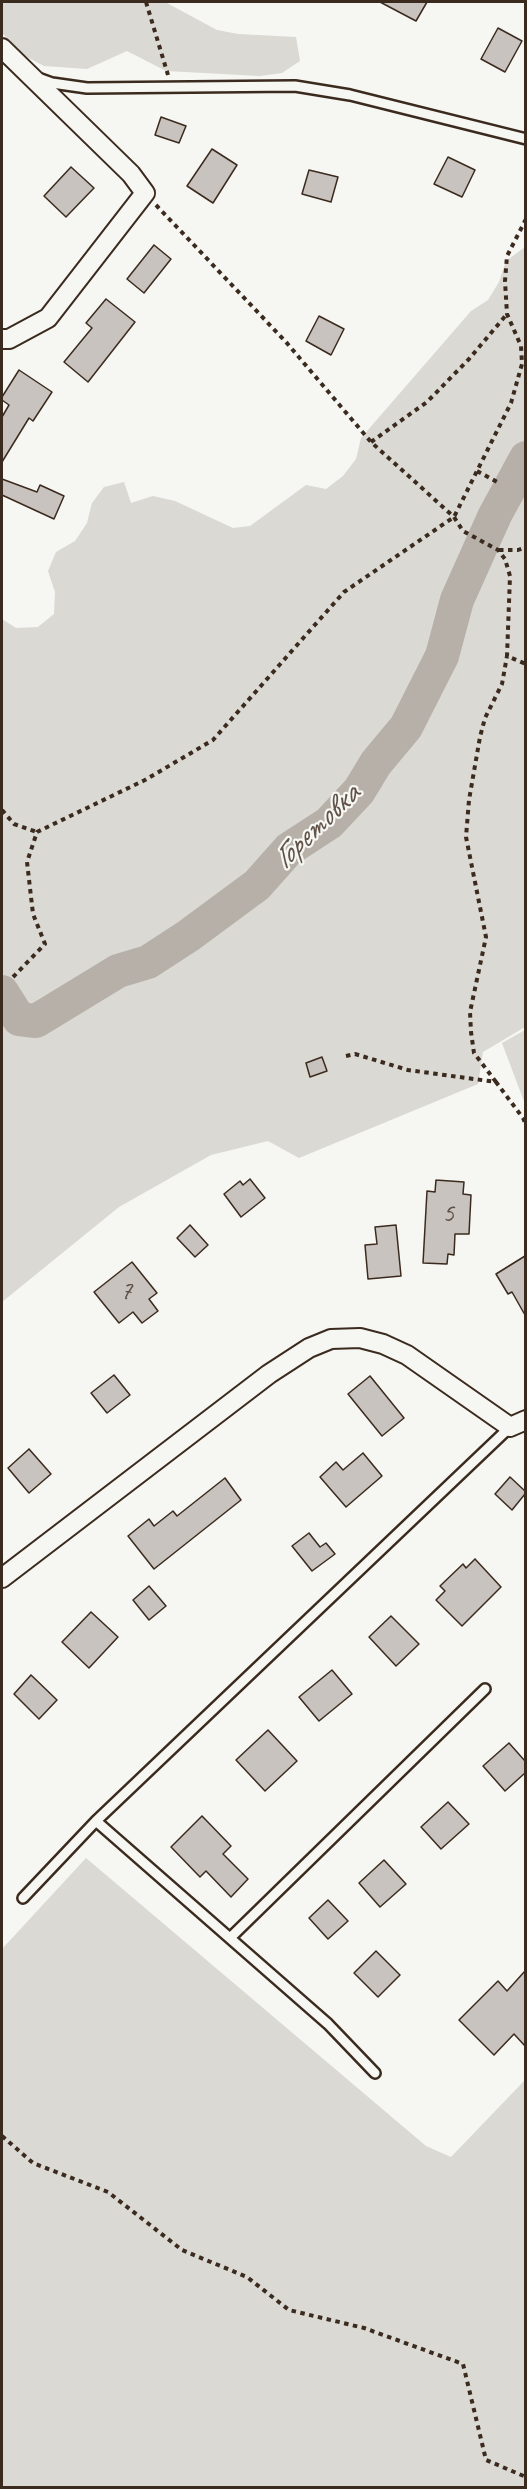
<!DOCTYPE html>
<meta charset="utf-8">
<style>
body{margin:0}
#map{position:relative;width:527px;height:2489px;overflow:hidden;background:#f6f6f2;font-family:Caveat,sans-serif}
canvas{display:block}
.frame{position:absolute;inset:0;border:3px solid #3b2a1e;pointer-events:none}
</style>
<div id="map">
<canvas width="527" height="2489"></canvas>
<div class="frame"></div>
</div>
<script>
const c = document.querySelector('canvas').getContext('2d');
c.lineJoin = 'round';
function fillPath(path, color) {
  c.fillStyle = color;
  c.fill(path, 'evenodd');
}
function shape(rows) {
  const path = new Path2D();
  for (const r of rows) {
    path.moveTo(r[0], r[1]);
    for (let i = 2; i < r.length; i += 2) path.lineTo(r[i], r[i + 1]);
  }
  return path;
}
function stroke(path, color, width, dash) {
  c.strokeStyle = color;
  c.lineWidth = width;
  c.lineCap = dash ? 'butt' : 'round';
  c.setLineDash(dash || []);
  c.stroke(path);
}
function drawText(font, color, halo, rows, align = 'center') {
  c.font = font + ' Caveat,sans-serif';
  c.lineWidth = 4.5;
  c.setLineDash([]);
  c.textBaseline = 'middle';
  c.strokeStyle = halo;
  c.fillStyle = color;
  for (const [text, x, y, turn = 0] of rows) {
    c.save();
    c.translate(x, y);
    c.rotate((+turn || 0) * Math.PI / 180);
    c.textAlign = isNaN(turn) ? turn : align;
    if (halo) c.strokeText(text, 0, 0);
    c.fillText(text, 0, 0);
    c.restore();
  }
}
const green = shape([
 [2,2,165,2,217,30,238,34,296,37,300,61,282,73,260,76,166,71,127,51,87,69,44,66,25,56,2,33],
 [525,247,525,1027,483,1052,478,1084,299,1158,268,1141,211,1155,119,1207,2,1302,2,619,16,628,38,627,54,614,55,592,48,571,56,552,75,541,87,523,92,503,104,487,124,482,131,503,153,496,175,501,233,528,250,526,306,485,326,489,343,476,356,459,361,438,471,311,488,300,499,282,506,261],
 [525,1030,525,1104,502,1043],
 [86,1858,426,2146,451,2157,525,2080,525,2487,2,2487,2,1949]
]);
const river = shape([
 [2,992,19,1019,36,1021,118,971,148,962,188,936,257,885,289,849,329,823,359,791,376,763,406,727,442,656,457,600,495,515,526,458]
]);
const building = shape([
 [380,2,427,2,416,21,380,2],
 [498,28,522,41,505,72,481,59,498,28],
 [161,117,186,126,179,143,155,135,161,117],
 [212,149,237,165,213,203,187,186,212,149],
 [448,157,475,170,462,197,434,184,448,157],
 [71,167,94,188,66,217,44,196,71,167],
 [309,170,338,177,331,202,302,194,309,170],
 [154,245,171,259,144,293,127,279,154,245],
 [106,299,135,322,88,382,64,362,92,328,86,323,106,299],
 [319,316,344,329,331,355,306,341,319,316],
 [19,370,52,392,33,421,29,418,2,462,2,417,9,405,2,400,2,397,19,370],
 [2,479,37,492,40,485,64,496,54,519,2,495,2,479],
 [322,1057,327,1071,310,1077,306,1063,322,1057],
 [250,1179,265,1198,241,1217,224,1194,240,1181,243,1185,250,1179],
 [436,1180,464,1182,463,1194,471,1195,469,1234,455,1234,454,1255,448,1254,447,1264,423,1263,427,1191,435,1192,436,1180],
 [190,1225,208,1245,195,1257,177,1238,190,1225],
 [396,1225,401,1276,368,1279,365,1245,377,1244,375,1227,396,1225],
 [525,1256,525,1315,512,1292,508,1294,496,1274,525,1256],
 [132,1262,157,1293,149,1299,158,1311,142,1323,133,1312,119,1323,94,1292,132,1262],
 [114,1375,130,1395,107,1413,91,1393,114,1375],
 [370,1376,404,1418,382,1436,348,1394,370,1376],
 [29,1449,51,1474,29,1493,8,1468,29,1449],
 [363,1453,382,1476,346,1507,320,1477,336,1462,343,1470,363,1453],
 [510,1477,525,1491,525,1494,512,1510,495,1494,510,1477],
 [225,1478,241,1500,154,1569,128,1536,149,1519,154,1526,173,1511,177,1516,225,1478],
 [309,1533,320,1547,326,1543,335,1554,312,1571,292,1546,309,1533],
 [475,1559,501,1587,462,1626,436,1600,445,1591,440,1586,463,1564,466,1568,475,1559],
 [149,1586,166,1606,149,1620,133,1600,149,1586],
 [91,1612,118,1637,89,1668,62,1642,91,1612],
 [391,1616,419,1644,396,1666,369,1637,391,1616],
 [332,1670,352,1694,319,1721,299,1697,332,1670],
 [31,1675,57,1700,39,1719,14,1694,31,1675],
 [268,1730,297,1761,265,1791,236,1760,268,1730],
 [509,1743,525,1761,525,1773,505,1791,483,1766,509,1743],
 [448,1802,469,1824,441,1849,421,1827,448,1802],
 [202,1816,231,1846,223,1854,248,1879,231,1897,206,1871,200,1877,171,1847,202,1816],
 [384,1860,406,1884,380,1907,359,1883,384,1860],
 [328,1900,348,1921,328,1939,309,1918,328,1900],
 [376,1951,400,1975,378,1997,354,1973,376,1951],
 [525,1971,525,2046,514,2034,494,2055,459,2020,498,1981,507,1991,525,1971]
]);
const path = shape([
 [146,2,168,75],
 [156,205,286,342,371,442,454,517,463,531,498,550,505,559,510,576,507,656,526,664],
 [371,442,427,402,469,359,507,314],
 [477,471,499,483],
 [499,550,518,550,526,547],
 [2,810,14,824,37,832],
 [13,977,45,944,33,914,27,862,37,832,145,780,213,740,344,592,454,517,511,403,522,364,521,346,507,314,505,281,507,256,526,219],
 [346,1056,355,1054,408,1070,496,1082,523,1118,526,1125],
 [496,1082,474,1053,471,1032,470,1012,486,937,466,837,469,800,480,737,485,718,502,684,507,656],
 [2,2136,33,2163,108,2192,182,2250,247,2277,289,2310,364,2328,463,2364,486,2460,526,2477]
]);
const lane = shape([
 [41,79,52,83,87,88,295,86,350,95,526,139],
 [96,1821,328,2024,375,2073],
 [23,1898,96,1821,510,1427],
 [230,1938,485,1689]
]);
const street = shape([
 [2,48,131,174,145,193,48,318,9,339,2,339],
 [2,1578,269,1374,309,1348,331,1339,360,1338,383,1344,407,1355,510,1427,526,1420]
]);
const numberNames = [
 ["5",448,1214],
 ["7",126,1292]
];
const waterNames = [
 ["Горетовка",317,827,-44]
];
fillPath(green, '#dad9d3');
stroke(river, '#b6b0a9', 34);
fillPath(building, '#c8c3be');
stroke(building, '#3b2a1e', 1.5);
stroke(lane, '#3b2a1e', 14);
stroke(street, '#3b2a1e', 22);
stroke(path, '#3b2a1e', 4, [4.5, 4.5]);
stroke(lane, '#f6f6f2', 9);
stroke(street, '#f6f6f2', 18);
drawText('27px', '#5e5046', null, numberNames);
drawText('italic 32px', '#605248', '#f6f6f2', waterNames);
</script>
